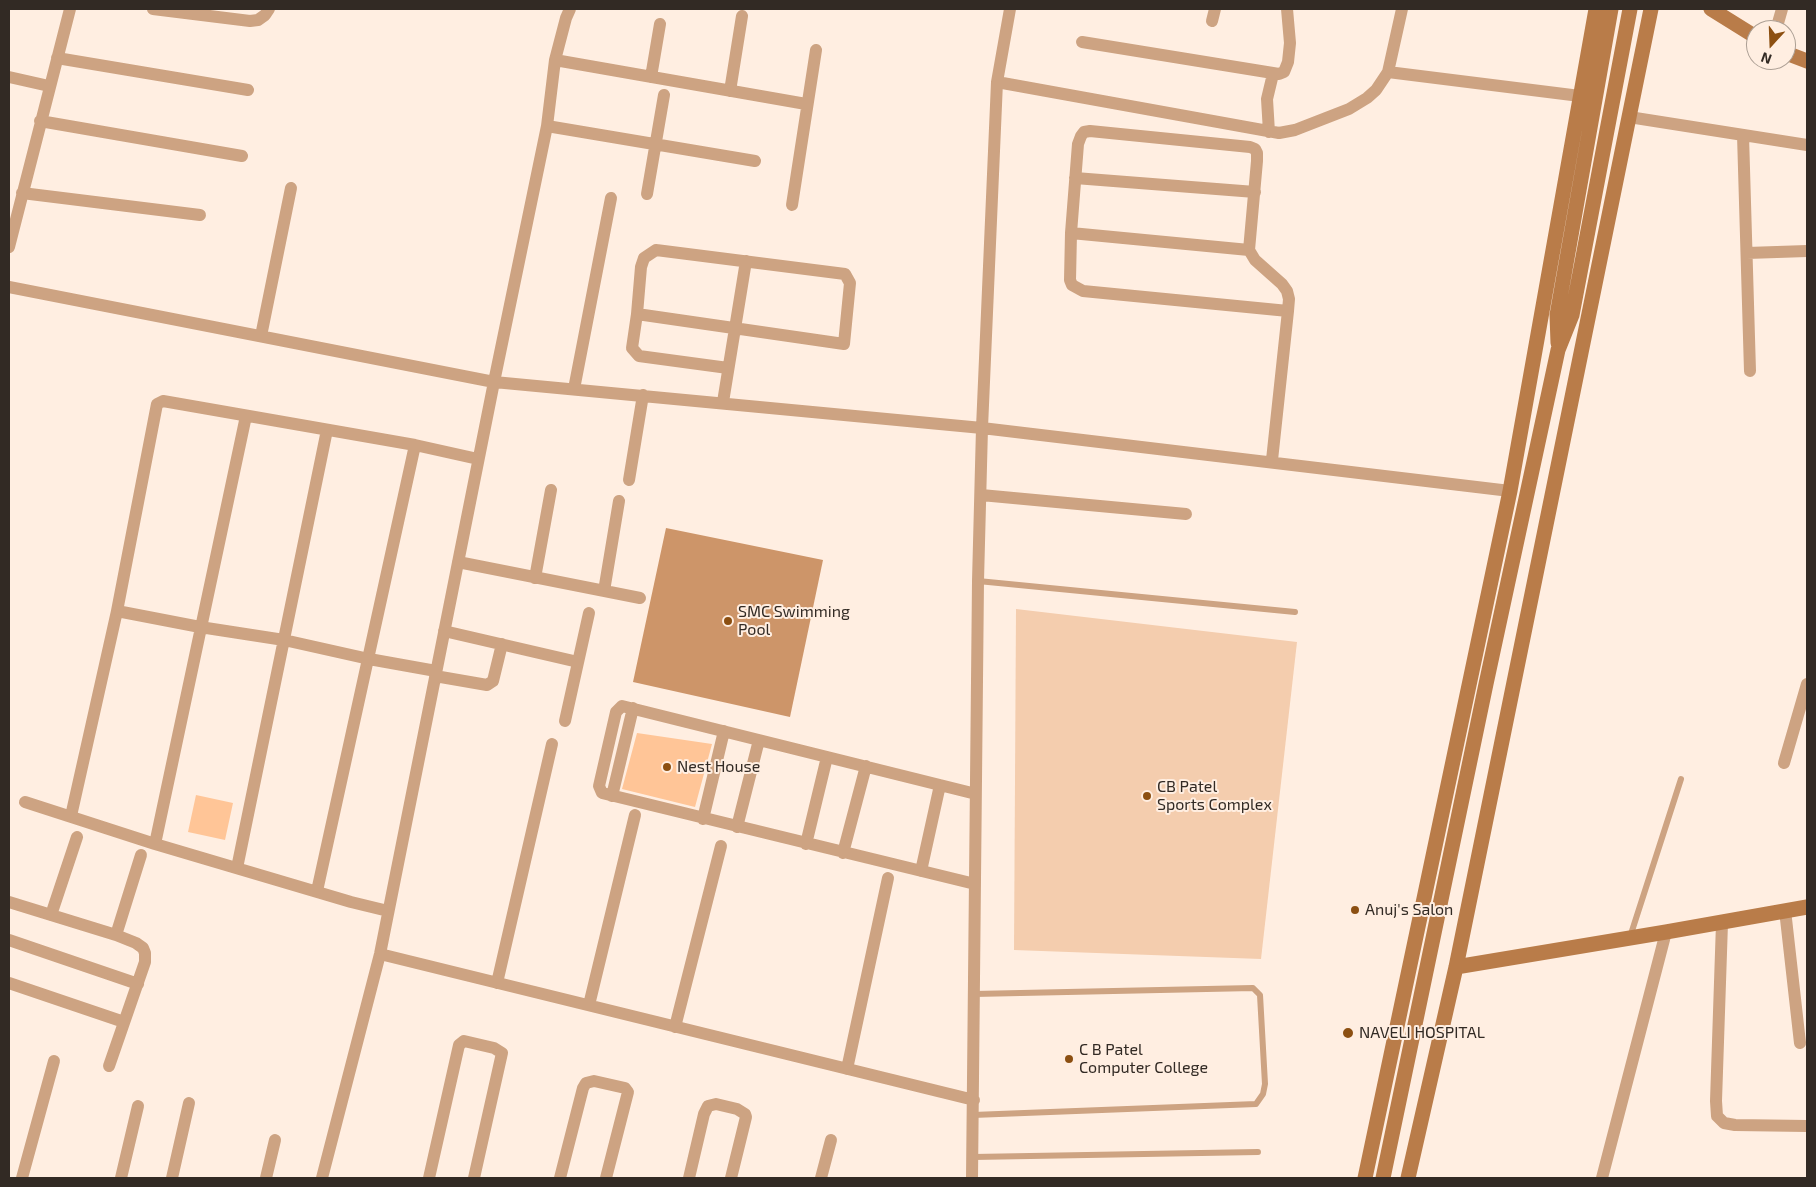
<!DOCTYPE html>
<style>
body{margin:0}
#map{position:relative;width:1816px;height:1187px;overflow:hidden;background:#ffeee1;font-family:"Exo 2",sans-serif}
canvas{display:block}
.frame{position:absolute;inset:0;border:10px solid #322a24;pointer-events:none}
.north{position:absolute;left:1746px;top:20px;width:50px;height:50px;box-sizing:border-box;background:#ffeee1;border:1px solid #ada095;border-radius:50%;rotate:200deg;font-size:14px;font-weight:700;line-height:20px;text-align:center;color:#322a24}
.north::after{content:'';display:block;margin:auto;width:18px;height:22px;background:#8c4f11;clip-path:polygon(50% 0,100% 100%,50% 72%,0 100%)}
</style>
<div id="map">
<canvas width="1816" height="1187"></canvas>
<div class="frame"></div>
<div class="north">N</div>
</div>
<script>
const c = document.querySelector('canvas').getContext('2d');
c.lineJoin = 'round';
function fillPath(path, color) {
  c.fillStyle = color;
  c.fill(path, 'evenodd');
}
function shape(rows) {
  const path = new Path2D();
  for (const r of rows) {
    path.moveTo(r[0], r[1]);
    for (let i = 2; i < r.length; i += 2) path.lineTo(r[i], r[i + 1]);
  }
  return path;
}
function stroke(path, color, width, dash) {
  c.strokeStyle = color;
  c.lineWidth = width;
  c.lineCap = dash ? 'butt' : 'round';
  c.setLineDash(dash || []);
  c.stroke(path);
}
function drawText(font, color, halo, rows, align = 'center') {
  c.font = font + ' "Exo 2",sans-serif';
  c.lineWidth = 4;
  c.setLineDash([]);
  c.textBaseline = 'middle';
  c.strokeStyle = halo;
  c.fillStyle = color;
  for (const [text, x, y, turn = 0] of rows) {
    c.save();
    c.translate(x, y);
    c.rotate((+turn || 0) * Math.PI / 180);
    c.textAlign = isNaN(turn) ? turn : align;
    if (halo) c.strokeText(text, 0, 0);
    c.fillText(text, 0, 0);
    c.restore();
  }
}
const green = shape([
 [1016,609,1297,642,1261,959,1014,950]
]);
const water = shape([
 [666,528,823,560,790,717,633,682]
]);
const building = shape([
 [637,733,712,744,695,807,622,789],
 [196,795,233,803,225,840,188,832]
]);
const lane = shape([
 [978,581,1295,612],
 [1630,937,1681,779],
 [973,1115,1256,1104,1263,1094,1265,1084,1260,995,1253,988,974,994],
 [973,1157,1258,1152]
]);
const street = shape([
 [153,9,250,21,258,20,265,15,269,9],
 [1402,9,1388,72,1580,96],
 [1212,21,1215,9],
 [1776,30,1782,9],
 [1082,42,1279,74,1284,72,1288,62,1290,43,1287,9],
 [57,58,248,90],
 [555,60,806,104],
 [9,77,49,86],
 [651,77,660,24],
 [997,82,1279,133,1295,130,1349,109,1367,98,1376,90,1388,72],
 [730,91,742,16],
 [1629,117,1807,145],
 [40,121,242,156],
 [547,126,755,161],
 [1269,132,1267,99,1273,74],
 [1743,135,1750,371],
 [1075,178,1255,192],
 [22,193,200,215],
 [647,194,664,95],
 [792,205,816,50],
 [1071,233,1249,250],
 [9,247,70,9],
 [656,250,845,274,850,283,844,344,637,314,641,267,644,258,656,250],
 [1747,253,1807,251],
 [9,287,494,382,982,428,1510,491],
 [637,314,632,348,639,356,728,368],
 [261,336,291,188],
 [574,389,611,198],
 [723,402,746,261],
 [1273,462,1272,460,1288,311,1289,299,1287,291,1282,284,1255,260,1249,250,1257,161,1257,153,1255,149,1250,147,1090,131,1084,132,1081,136,1078,144,1071,233,1070,280,1072,285,1083,291,1288,311],
 [629,480,643,395],
 [981,495,1186,514],
 [458,562,640,598],
 [535,578,551,490],
 [604,591,619,501],
 [117,611,200,627,284,640,369,659,436,671],
 [444,631,578,662],
 [435,676,487,685,493,681,502,644],
 [565,721,589,613],
 [1784,763,1807,684],
 [612,796,633,708],
 [25,802,155,844,351,902,388,911],
 [71,816,117,611,157,404,163,401,415,445,478,459],
 [703,819,724,731],
 [737,827,759,740],
 [155,844,246,416],
 [806,844,827,757],
 [843,853,866,766],
 [237,868,327,430],
 [921,871,940,785],
 [975,884,602,793,599,786,616,712,622,706,976,794],
 [317,891,415,445],
 [9,902,116,935,136,943,143,948,145,953,145,962,109,1066],
 [1785,910,1800,1043],
 [51,915,77,837],
 [1722,923,1716,1101,1717,1116,1724,1123,1735,1125,1807,1126],
 [116,935,141,855],
 [9,940,138,984],
 [380,954,974,1100],
 [9,983,124,1022],
 [497,983,552,744],
 [589,1005,635,815],
 [675,1027,721,846],
 [847,1069,888,878],
 [22,1178,54,1061],
 [121,1178,138,1106],
 [172,1178,189,1103],
 [266,1178,275,1140],
 [322,1178,380,954,494,382,547,126,555,60,566,18,570,9],
 [429,1178,459,1045,464,1041,494,1048,502,1053,474,1178],
 [560,1178,583,1088,586,1083,594,1081,625,1088,628,1092,606,1178],
 [689,1178,704,1114,708,1106,716,1104,737,1109,745,1114,746,1117,731,1178],
 [821,1178,831,1140],
 [972,1178,978,581,982,428,997,82,1010,9],
 [1602,1178,1666,932]
]);
const secondary = shape([
 [1711,9,1756,37],
 [1786,53,1807,61],
 [1558,343,1557,315,1611,9],
 [1456,967,1666,932,1807,907],
 [1365,1178,1510,491,1596,9],
 [1383,1178,1486,684,1558,350,1572,315,1630,9],
 [1408,1178,1456,967,1651,9]
]);
const markers = [
 [728,621,5,"#8c4f11"],
 [667,767,5,"#8c4f11"],
 [1147,796,5,"#8c4f11"],
 [1355,910,5,"#8c4f11"],
 [1348,1033,6,"#8c4f11"],
 [1069,1059,5,"#8c4f11"]
];
const poiNames = [
 ["SMC Swimming",738,612],
 ["Pool",738,630],
 ["Nest House",677,767],
 ["CB Patel",1157,787],
 ["Sports Complex",1157,805],
 ["Anuj's Salon",1365,910],
 ["NAVELI HOSPITAL",1359,1033],
 ["C B Patel",1079,1050],
 ["Computer College",1079,1068]
];
fillPath(green, '#f4cdae');
fillPath(water, '#cd9569');
fillPath(building, '#ffc597');
stroke(lane, '#cda382', 6);
stroke(street, '#cda382', 12);
stroke(secondary, '#b97c49', 15);
for (const [x, y, r, color] of markers) {
  const dot = new Path2D();
  dot.arc(x, y, r, 0, 2 * Math.PI);
  c.fillStyle = color;
  c.fill(dot);
  stroke(dot, '#ffeee1', 2);
}
drawText('16px', '#322a24', '#ffeee1', poiNames, 'left');
</script>
